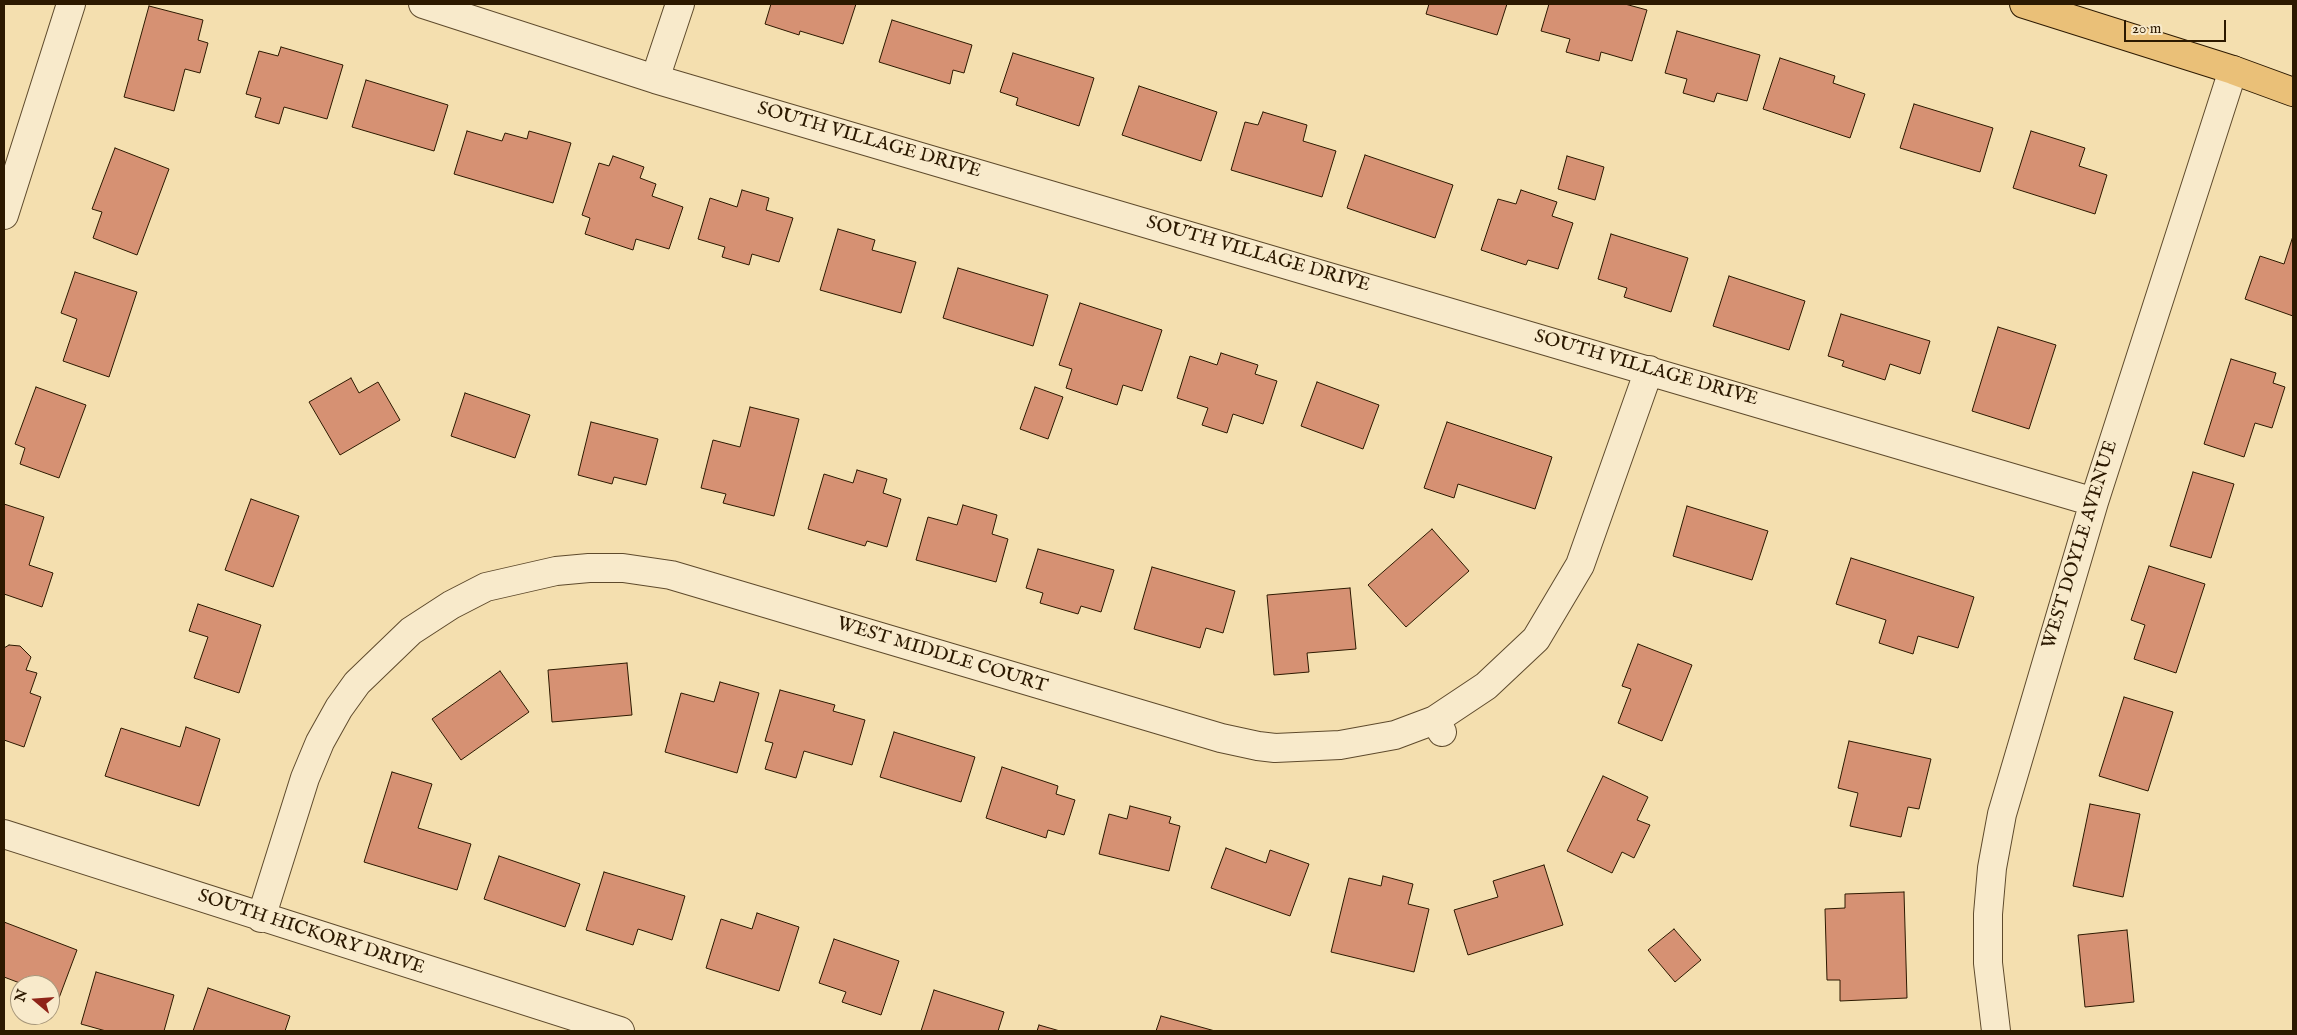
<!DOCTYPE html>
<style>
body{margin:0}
#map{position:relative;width:2297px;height:1035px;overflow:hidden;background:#f4dfaf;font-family:"IM FELL English",serif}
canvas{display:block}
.frame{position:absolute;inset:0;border:5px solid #2c1900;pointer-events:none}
.north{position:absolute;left:10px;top:975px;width:50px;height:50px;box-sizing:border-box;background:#f8eacb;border:1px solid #a6967a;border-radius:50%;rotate:288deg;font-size:14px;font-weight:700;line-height:20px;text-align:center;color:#2c1900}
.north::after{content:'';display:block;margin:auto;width:18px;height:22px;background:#8f2418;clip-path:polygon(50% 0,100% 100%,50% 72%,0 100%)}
.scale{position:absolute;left:2124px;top:20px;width:102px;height:22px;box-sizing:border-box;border:2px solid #2c1900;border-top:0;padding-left:6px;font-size:15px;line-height:18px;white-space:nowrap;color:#2c1900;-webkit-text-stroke:4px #f8eacb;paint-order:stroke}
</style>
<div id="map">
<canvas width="2297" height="1035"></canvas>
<div class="frame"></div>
<div class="north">N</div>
<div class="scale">20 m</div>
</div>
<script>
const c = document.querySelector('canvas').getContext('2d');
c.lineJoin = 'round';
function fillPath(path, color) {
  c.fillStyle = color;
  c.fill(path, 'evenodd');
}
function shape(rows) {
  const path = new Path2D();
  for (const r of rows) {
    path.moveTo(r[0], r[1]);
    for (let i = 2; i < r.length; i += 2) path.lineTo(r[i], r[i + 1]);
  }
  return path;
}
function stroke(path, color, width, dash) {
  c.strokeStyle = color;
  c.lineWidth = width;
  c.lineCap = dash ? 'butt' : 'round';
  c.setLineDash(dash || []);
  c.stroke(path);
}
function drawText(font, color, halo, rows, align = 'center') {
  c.font = font + ' "IM FELL English",serif';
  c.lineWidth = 4;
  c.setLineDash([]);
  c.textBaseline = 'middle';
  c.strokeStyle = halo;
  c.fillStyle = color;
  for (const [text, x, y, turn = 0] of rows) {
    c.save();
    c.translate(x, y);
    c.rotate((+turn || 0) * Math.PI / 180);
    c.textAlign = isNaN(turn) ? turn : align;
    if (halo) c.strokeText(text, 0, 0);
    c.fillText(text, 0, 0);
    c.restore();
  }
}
const building = shape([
 [771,4,856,4,843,44,800,31,799,35,765,24,771,4],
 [1429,4,1507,4,1497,35,1426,14,1429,4],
 [1549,4,1625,4,1647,10,1632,61,1601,52,1599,61,1566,52,1570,39,1541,31,1549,4],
 [149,6,203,20,198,40,208,43,200,73,185,69,174,111,124,97,149,6],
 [892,20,972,45,964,73,953,70,950,84,879,62,892,20],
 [1677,31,1760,55,1747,101,1717,93,1714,102,1683,93,1687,79,1665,73,1677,31],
 [281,47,343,65,327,119,284,107,279,124,255,117,261,98,246,94,259,51,278,56,281,47],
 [1013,53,1094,78,1079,126,1016,105,1018,98,1000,92,1013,53],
 [1780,58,1835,76,1833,83,1865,94,1850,138,1763,109,1780,58],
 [366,80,448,105,434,151,352,127,366,80],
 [1139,86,1217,112,1201,161,1122,135,1139,86],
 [1914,104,1993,128,1980,172,1900,148,1914,104],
 [1263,112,1307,125,1303,141,1336,151,1322,197,1231,170,1245,122,1258,125,1263,112],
 [467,131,502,141,505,133,527,139,529,131,571,143,553,203,454,174,467,131],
 [2031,131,2085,148,2079,166,2107,175,2095,214,2013,188,2031,131],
 [115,148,169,169,137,255,93,238,102,212,92,209,115,148],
 [1365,155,1453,185,1435,238,1347,208,1365,155],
 [613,156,644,167,640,178,656,184,652,196,683,207,669,249,636,239,633,250,585,234,590,218,582,215,599,163,609,166,613,156],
 [1567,156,1604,167,1595,200,1558,189,1567,156],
 [742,190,769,198,766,210,793,218,779,262,752,254,749,265,722,257,725,247,698,239,710,198,737,207,742,190],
 [1521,190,1557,202,1552,216,1573,223,1558,269,1528,260,1526,265,1481,250,1498,199,1516,204,1521,190],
 [838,229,875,240,872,250,916,262,901,313,820,290,838,229],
 [1611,234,1688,258,1671,312,1624,297,1627,288,1598,279,1611,234],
 [2293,236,2293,316,2245,299,2260,256,2284,264,2293,236],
 [958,268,1048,295,1033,346,943,318,958,268],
 [75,272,137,292,109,377,63,361,77,319,61,313,75,272],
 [1729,276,1805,301,1789,350,1713,326,1729,276],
 [1080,303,1162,330,1142,391,1123,385,1117,405,1066,388,1072,369,1059,365,1080,303],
 [1841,314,1930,341,1920,374,1890,364,1885,380,1842,366,1844,361,1828,356,1841,314],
 [1998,327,2056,345,2029,429,1972,411,1998,327],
 [1221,353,1258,365,1255,374,1277,381,1263,424,1233,414,1227,433,1202,425,1208,408,1177,398,1190,356,1217,365,1221,353],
 [2231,359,2276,373,2273,383,2285,387,2272,428,2255,423,2244,457,2204,444,2231,359],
 [351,378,359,393,378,382,400,420,340,455,309,402,351,378],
 [1317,382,1379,405,1363,449,1301,426,1317,382],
 [36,387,86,405,59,478,20,464,25,448,15,444,36,387],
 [1035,387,1063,397,1048,439,1020,429,1035,387],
 [465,393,530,415,515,458,451,436,465,393],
 [750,407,799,419,774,516,723,503,726,494,701,488,713,440,740,447,750,407],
 [591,422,658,439,646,485,614,477,612,484,578,475,591,422],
 [1447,422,1552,457,1535,509,1458,484,1454,498,1424,488,1447,422],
 [857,470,887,479,883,493,901,499,887,547,867,541,865,546,808,529,824,474,853,483,857,470],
 [2193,472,2234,484,2211,558,2170,546,2193,472],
 [251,499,299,516,273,587,225,570,251,499],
 [4,504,44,517,29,565,53,573,42,607,4,594,4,504],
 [963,505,997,515,992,534,1008,539,996,582,916,560,928,517,957,525,963,505],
 [1687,506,1768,531,1752,580,1673,556,1687,506],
 [1432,529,1469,571,1406,627,1368,585,1432,529],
 [1038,549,1114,570,1101,612,1081,606,1078,614,1040,603,1043,593,1026,588,1038,549],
 [1851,558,1974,597,1958,648,1918,636,1913,654,1879,643,1886,620,1836,604,1851,558],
 [2149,566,2205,584,2176,673,2134,659,2145,625,2131,620,2149,566],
 [1152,567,1235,591,1223,633,1206,628,1200,648,1134,629,1152,567],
 [1350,588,1356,649,1307,653,1309,672,1274,675,1267,595,1350,588],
 [198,604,261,625,239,693,194,678,208,637,189,631,198,604],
 [1638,644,1692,665,1662,741,1618,723,1631,689,1622,686,1638,644],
 [9,645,20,646,31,657,26,670,37,673,30,693,41,697,24,747,4,740,4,648,9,645],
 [627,663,632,715,552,722,548,670,627,663],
 [500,671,529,712,461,760,432,719,500,671],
 [720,682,759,693,737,773,665,752,681,693,714,702,720,682],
 [780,690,835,705,833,711,865,720,852,765,804,751,796,778,765,769,773,743,765,741,780,690],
 [2124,697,2173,712,2148,791,2099,776,2124,697],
 [186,727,220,739,199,806,105,776,121,728,180,747,186,727],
 [894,732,975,757,961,802,880,777,894,732],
 [1849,741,1931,759,1919,809,1908,807,1901,837,1850,826,1858,793,1838,788,1849,741],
 [1002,767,1058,786,1056,794,1075,800,1064,835,1048,830,1046,838,986,818,1002,767],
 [392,772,432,784,418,828,471,844,457,890,364,862,392,772],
 [1603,776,1648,797,1637,820,1650,825,1634,858,1622,852,1612,873,1567,851,1603,776],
 [2090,804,2140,814,2123,897,2073,886,2090,804],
 [1130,806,1171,817,1169,823,1180,826,1169,871,1099,854,1109,814,1127,819,1130,806],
 [1226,848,1266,863,1270,850,1309,864,1290,916,1211,888,1226,848],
 [499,856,580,884,565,927,484,899,499,856],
 [1544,865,1563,925,1468,955,1454,910,1498,897,1493,881,1544,865],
 [604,872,685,896,672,940,638,929,633,945,586,930,604,872],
 [1383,876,1413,884,1408,904,1429,909,1414,972,1331,952,1349,878,1381,886,1383,876],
 [1904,892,1907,998,1840,1001,1840,980,1827,980,1825,909,1845,908,1845,894,1904,892],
 [757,913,799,927,779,991,706,968,721,919,752,929,757,913],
 [4,922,77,950,59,998,50,994,50,985,25,985,4,977,4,922],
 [1674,929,1701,960,1675,982,1648,950,1674,929],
 [2127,930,2134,1002,2085,1007,2078,935,2127,930],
 [834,939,899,961,881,1015,842,1002,846,992,819,983,834,939],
 [96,972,174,995,164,1031,106,1031,81,1024,96,972],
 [208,988,290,1016,285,1031,193,1031,208,988],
 [934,990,1004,1012,998,1031,921,1031,934,990],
 [1161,1016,1215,1031,1156,1031,1161,1016],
 [1039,1025,1060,1031,1037,1031,1039,1025]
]);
const minor = shape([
 [423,4,655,79,2094,502],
 [655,79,680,4],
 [4,215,71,4],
 [1442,732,1435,720,1486,686,1536,639,1580,565,1649,370],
 [4,834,620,1031],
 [261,918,305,778,320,742,339,708,357,683,411,631,451,605,486,587,556,571,589,568,623,568,671,575,1221,738,1258,746,1275,748,1340,745,1395,735,1435,720],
 [1996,1031,1988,963,1988,914,1992,868,2002,814,2094,502,2233,70]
]);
const major = shape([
 [2024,4,2233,70,2293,92]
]);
const streetNames = [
 ["SOUTH VILLAGE DRIVE",869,141,16],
 ["SOUTH VILLAGE DRIVE",1258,255,16],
 ["SOUTH VILLAGE DRIVE",1646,369,16],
 ["WEST DOYLE AVENUE",2081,545,-73],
 ["WEST MIDDLE COURT",942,656,17],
 ["SOUTH HICKORY DRIVE",311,933,18]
];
fillPath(building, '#d69173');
stroke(building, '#2c1900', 1);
stroke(minor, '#5e4a2c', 30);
stroke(major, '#2c1900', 30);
stroke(minor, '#f8eacb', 28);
stroke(major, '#eac078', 28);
drawText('19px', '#2c1900', '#f8eacb', streetNames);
</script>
